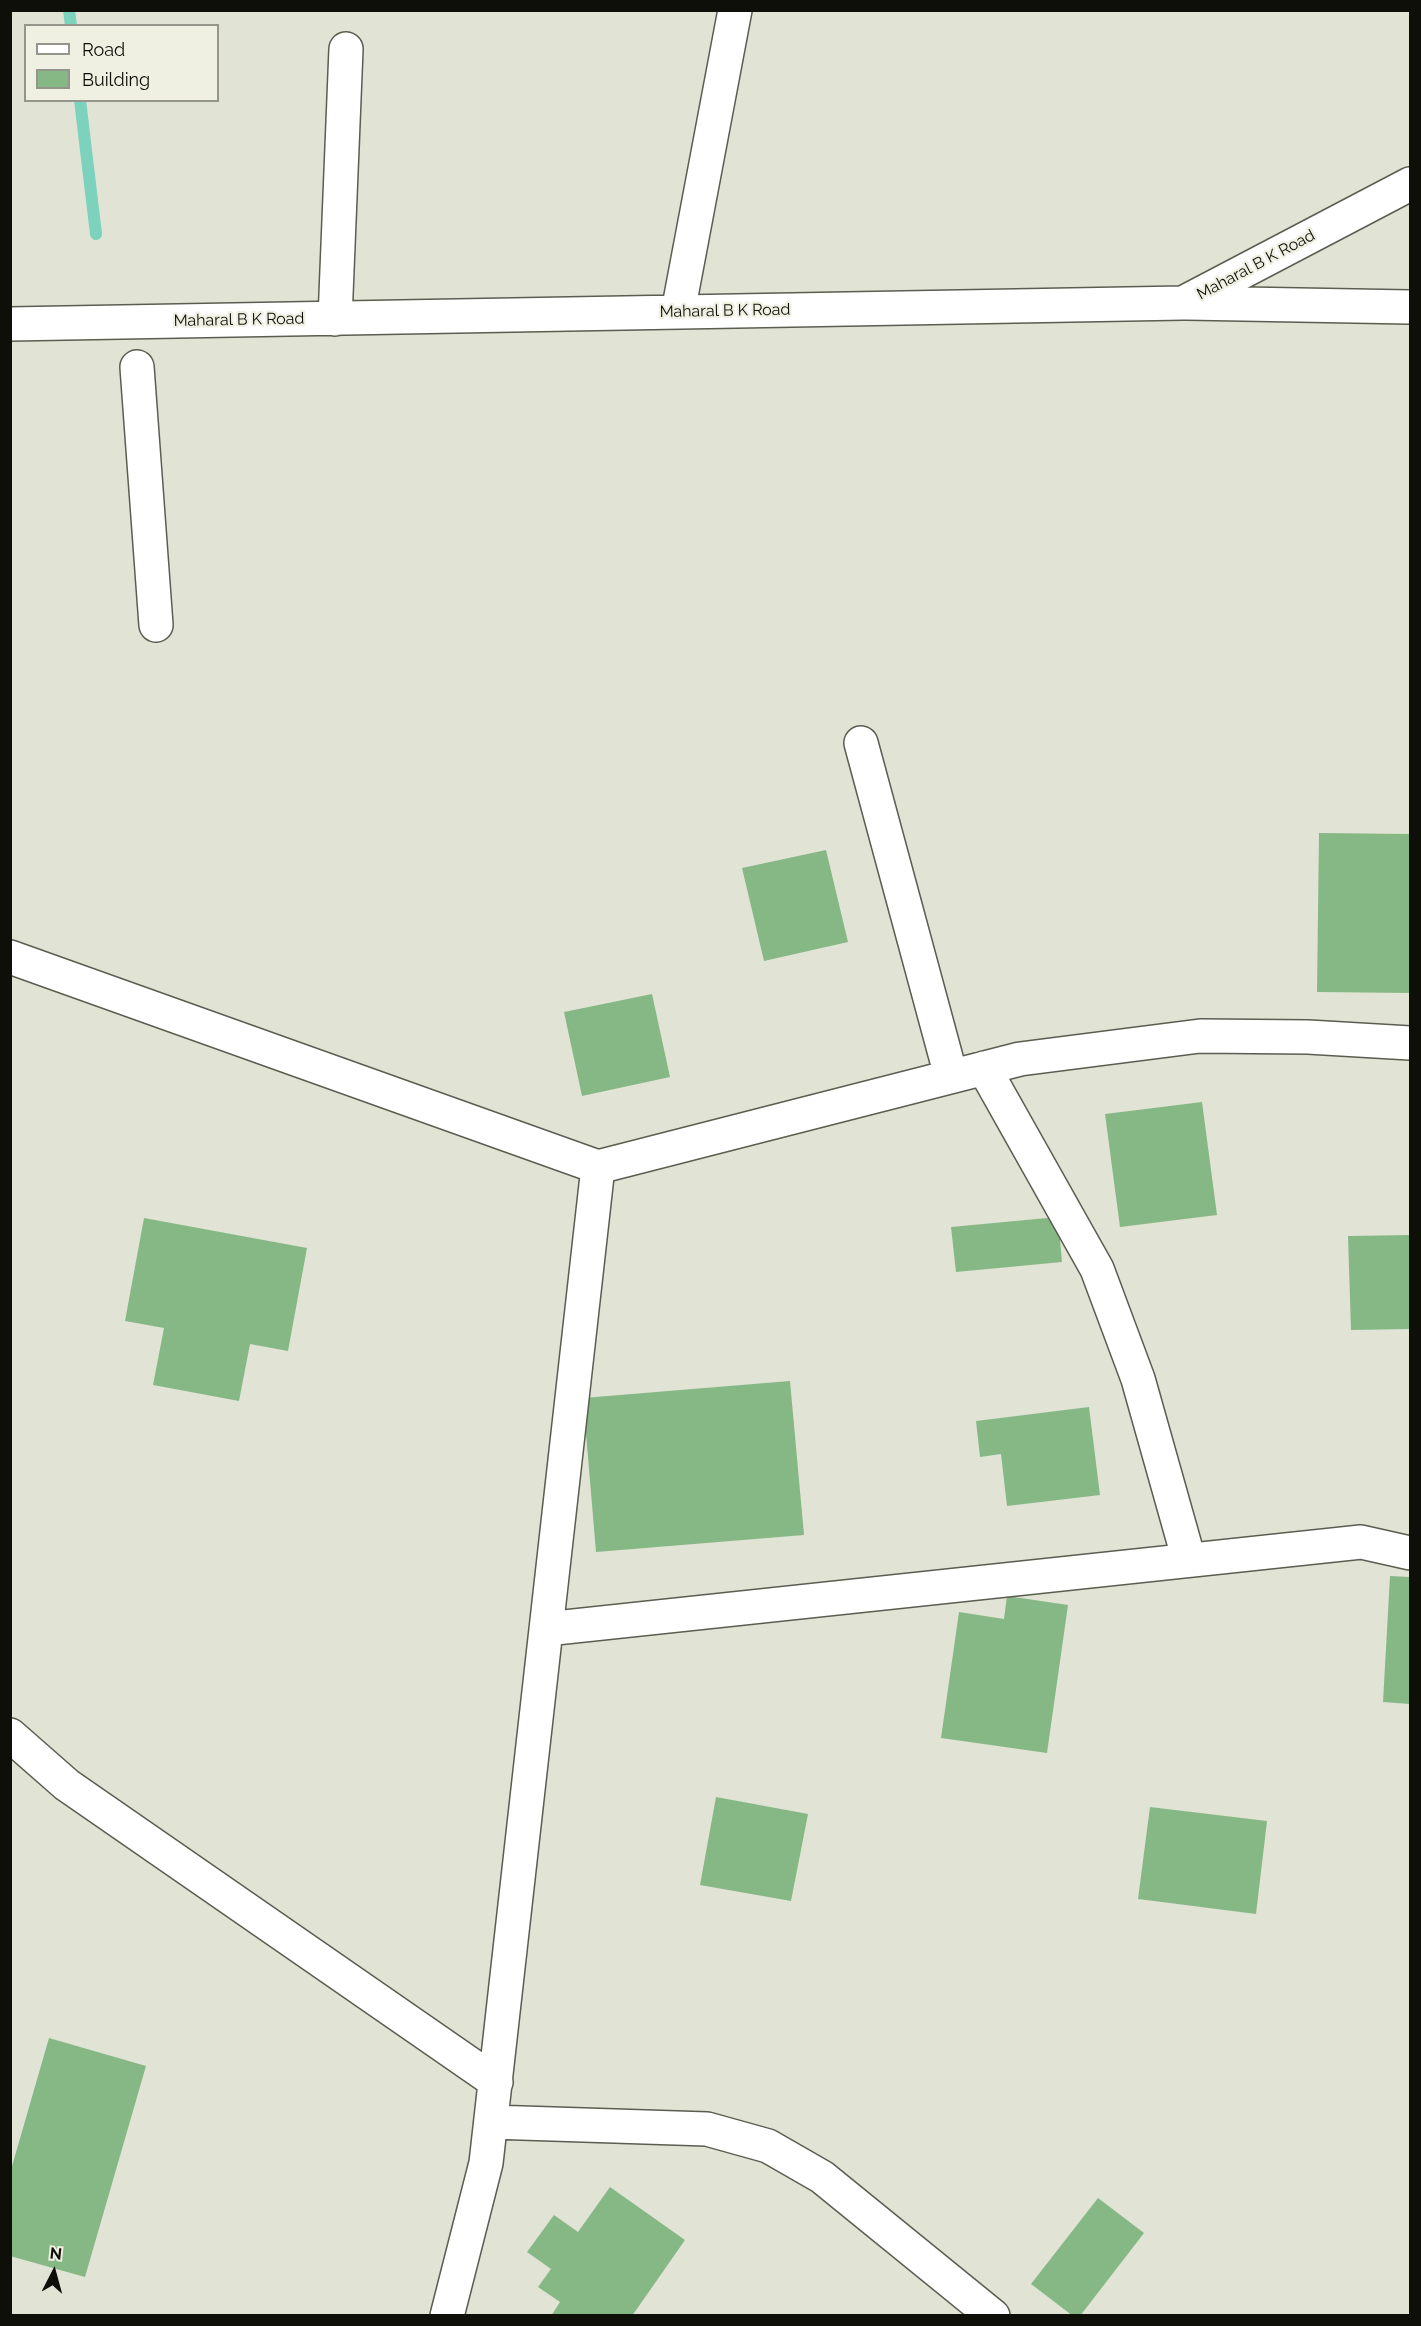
<!DOCTYPE html>
<style>
body{margin:0}
#map{position:relative;width:1421px;height:2326px;overflow:hidden;background:#e1e3d4;font-family:Raleway,sans-serif}
canvas{display:block}
.frame{position:absolute;inset:0;border:12px solid #0f0f0a;pointer-events:none}
.legend{position:absolute;left:24px;top:24px;width:195px;height:78px;box-sizing:border-box;background:#eff0e1;border:2px solid #95968b;margin:0;padding:8px 10px;list-style:none;font-size:18px;color:#0f0f0a}
.legend li{display:flex;align-items:center;gap:12px;height:30px}
.legend b{width:30px;border:2px solid #95968b}
.north{position:absolute;left:24px;top:2242px;width:60px;height:60px;-webkit-text-stroke:4px #eff0e1;paint-order:stroke;rotate:6deg;font-size:16px;font-weight:700;line-height:24px;text-align:center;color:#0f0f0a}
.north::after{content:'';display:block;margin:auto;width:21px;height:27px;background:#0f0f0a;clip-path:polygon(50% 0,100% 100%,50% 72%,0 100%)}
</style>
<div id="map">
<canvas width="1421" height="2326"></canvas>
<div class="frame"></div>
<ul class="legend">
<li><b style="height:8px;background:#fff"></b>Road</li>
<li><b style="height:16px;background:#86b886"></b>Building</li>
</ul>
<div class="north">N</div>
</div>
<script>
const c = document.querySelector('canvas').getContext('2d');
c.lineJoin = 'round';
function shape(rows) {
  const path = new Path2D();
  for (const r of rows) {
    path.moveTo(r[0], r[1]);
    for (let i = 2; i < r.length; i += 2) path.lineTo(r[i], r[i + 1]);
  }
  return path;
}
function stroke(path, color, width, dash) {
  c.strokeStyle = color;
  c.lineWidth = width;
  c.lineCap = dash ? 'butt' : 'round';
  c.setLineDash(dash || []);
  c.stroke(path);
}
function fillPath(path, color) {
  c.fillStyle = color;
  c.fill(path, 'evenodd');
}
function drawText(font, color, halo, rows, align = 'center') {
  c.font = font + ' Raleway,sans-serif';
  c.lineWidth = 4.5;
  c.setLineDash([]);
  c.textBaseline = 'middle';
  c.strokeStyle = halo;
  c.fillStyle = color;
  for (const [text, x, y, turn = 0] of rows) {
    c.save();
    c.translate(x, y);
    c.rotate((+turn || 0) * Math.PI / 180);
    c.textAlign = isNaN(turn) ? turn : align;
    if (halo) c.strokeText(text, 0, 0);
    c.fillText(text, 0, 0);
    c.restore();
  }
}
const stream = shape([
 [69,10,71,26],
 [80,100,96,234]
]);
const building = shape([
 [1319,833,1410,834,1410,993,1317,992],
 [826,850,848,942,764,961,742,868],
 [652,994,670,1077,582,1096,564,1012],
 [1202,1102,1217,1215,1120,1227,1105,1114],
 [1058,1217,1062,1262,956,1272,951,1227],
 [144,1218,307,1248,288,1351,250,1344,239,1401,153,1385,164,1328,125,1321],
 [1410,1235,1410,1329,1351,1330,1348,1236],
 [790,1381,804,1535,596,1552,583,1398],
 [1089,1407,1100,1495,1007,1506,1001,1454,980,1457,976,1421],
 [1390,1576,1410,1577,1410,1704,1383,1702],
 [1007,1596,1068,1605,1047,1753,941,1738,959,1612,1004,1619],
 [716,1797,808,1814,791,1901,700,1885],
 [1150,1807,1267,1821,1256,1914,1138,1899],
 [49,2038,146,2066,85,2277,10,2256,10,2173],
 [610,2187,685,2240,632,2316,551,2316,560,2302,538,2287,551,2269,527,2252,554,2215,578,2232],
 [1098,2198,1144,2233,1080,2316,1073,2316,1031,2284]
]);
const minor = shape([
 [1187,303,1410,307],
 [678,312,735,10],
 [335,319,346,49],
 [10,324,1183,303,1410,184],
 [137,367,156,625],
 [861,743,951,1076],
 [10,957,598,1167,486,2163,447,2316],
 [984,1068,1097,1269,1138,1379,1189,1560],
 [598,1167,1020,1059,1200,1036,1308,1037,1410,1043],
 [546,1629,1361,1542,1410,1553],
 [10,1735,67,1785,496,2082],
 [491,2122,707,2129,768,2146,822,2177,993,2316]
]);
const streetNames = [
 ["Maharal B K Road",1256,265,-28],
 ["Maharal B K Road",725,311,-1],
 ["Maharal B K Road",239,320,-1]
];
stroke(stream, '#7dd2be', 12);
fillPath(building, '#86b886');
stroke(minor, '#5b5d50', 36);
stroke(minor, '#fff', 33);
drawText('16px', '#0f0f0a', '#eff0e1', streetNames);
</script>
